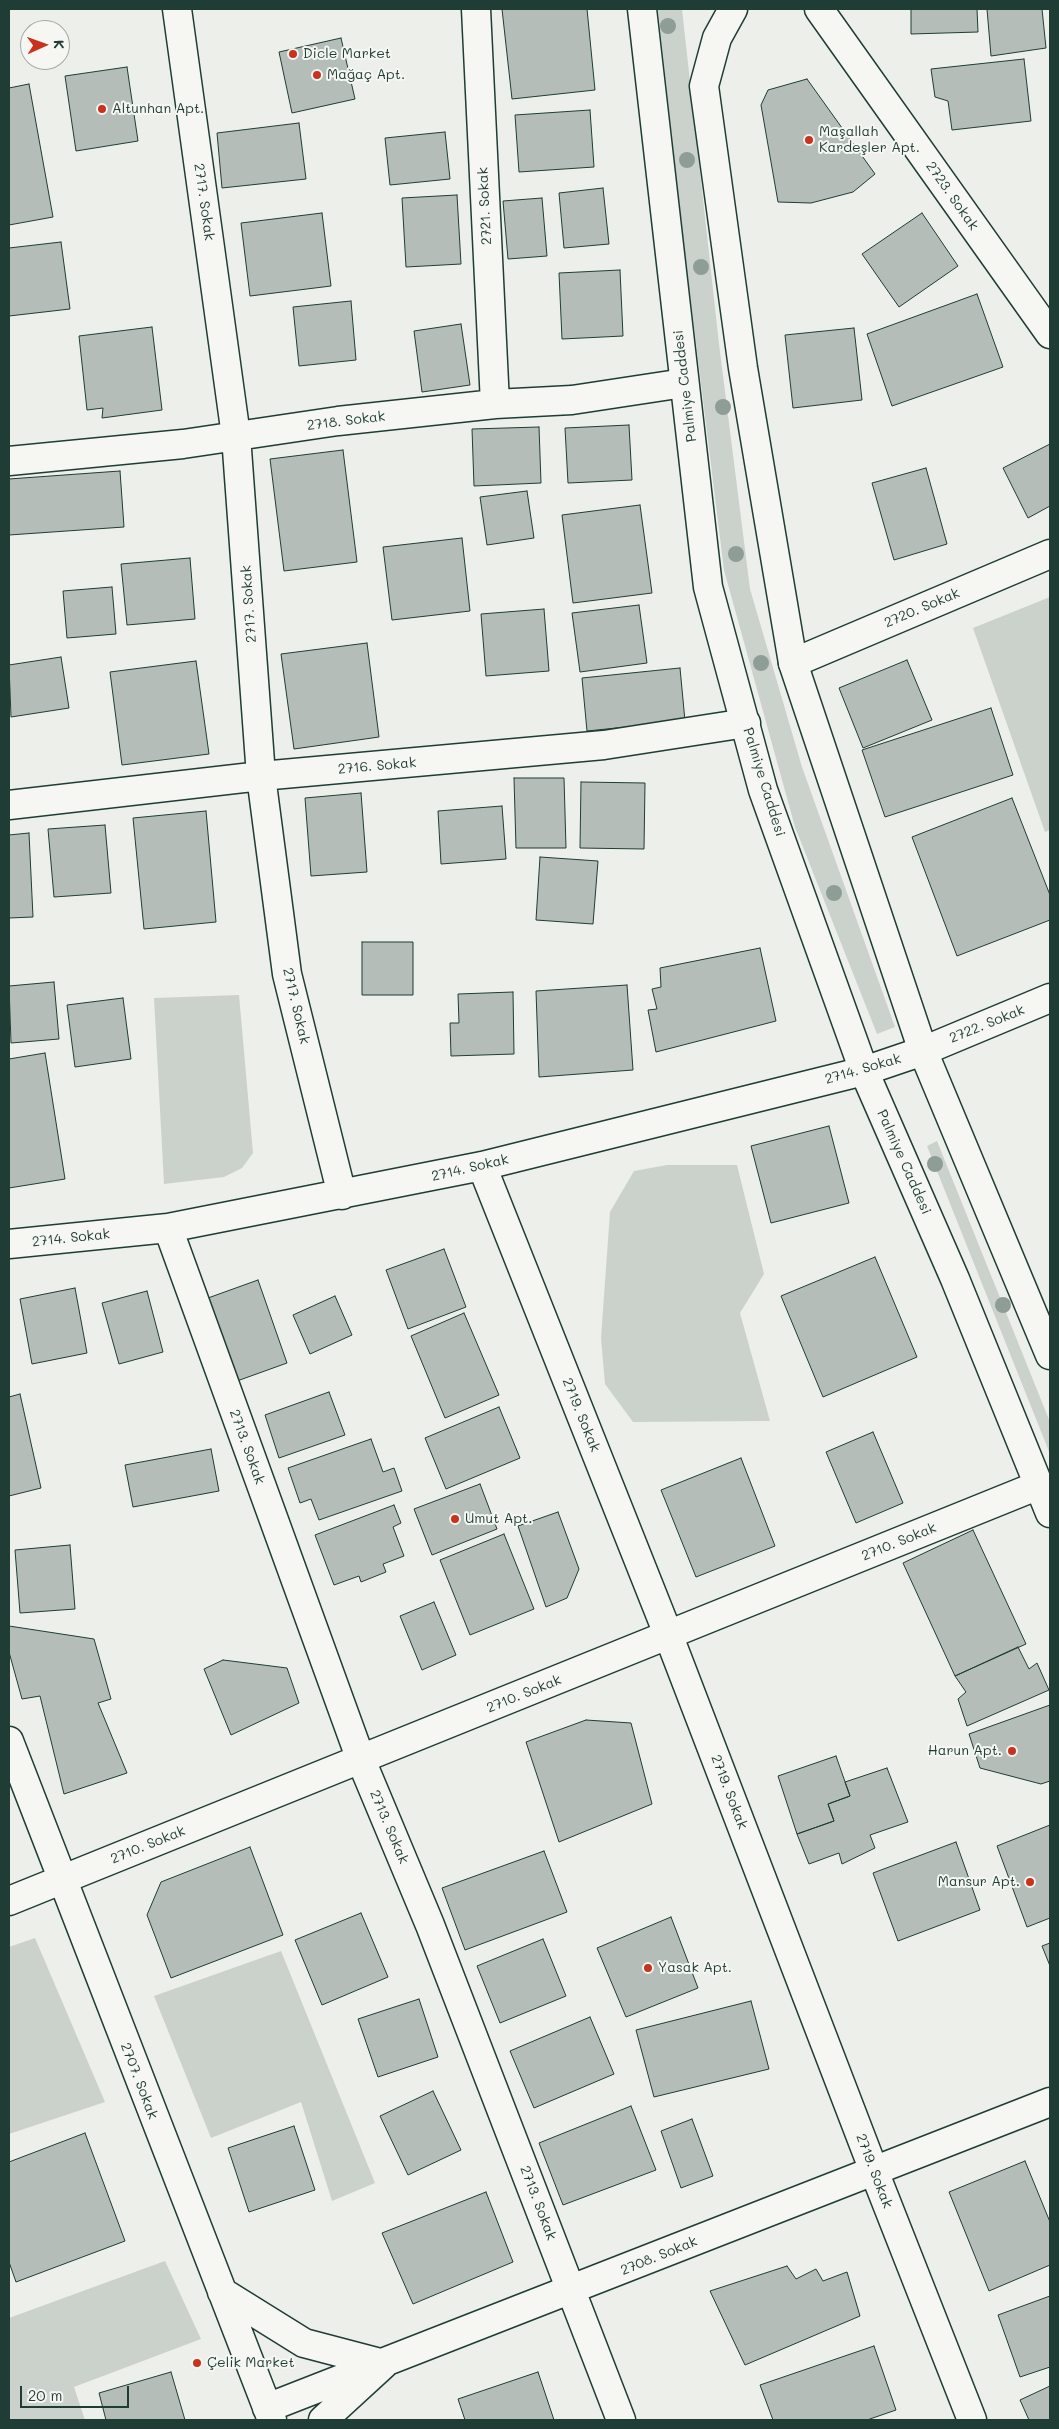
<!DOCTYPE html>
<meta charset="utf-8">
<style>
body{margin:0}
#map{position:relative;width:1059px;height:2429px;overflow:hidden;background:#edefea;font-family:Mali,sans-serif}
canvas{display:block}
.frame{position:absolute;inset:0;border:10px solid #1f3d34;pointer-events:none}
.north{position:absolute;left:20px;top:20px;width:50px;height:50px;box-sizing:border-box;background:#f6f6f2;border:1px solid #a0aca6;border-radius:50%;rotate:88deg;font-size:14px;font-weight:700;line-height:20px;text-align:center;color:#1f3d34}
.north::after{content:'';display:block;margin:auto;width:18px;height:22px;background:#c8321e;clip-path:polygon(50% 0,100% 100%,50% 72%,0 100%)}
.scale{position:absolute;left:20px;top:2386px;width:109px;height:22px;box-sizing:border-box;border:2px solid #1f3d34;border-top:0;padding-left:6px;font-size:15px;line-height:18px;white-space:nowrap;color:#1f3d34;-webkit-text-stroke:4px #f6f6f2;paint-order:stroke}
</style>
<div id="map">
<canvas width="1059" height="2429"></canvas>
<div class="frame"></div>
<div class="north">K</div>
<div class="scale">20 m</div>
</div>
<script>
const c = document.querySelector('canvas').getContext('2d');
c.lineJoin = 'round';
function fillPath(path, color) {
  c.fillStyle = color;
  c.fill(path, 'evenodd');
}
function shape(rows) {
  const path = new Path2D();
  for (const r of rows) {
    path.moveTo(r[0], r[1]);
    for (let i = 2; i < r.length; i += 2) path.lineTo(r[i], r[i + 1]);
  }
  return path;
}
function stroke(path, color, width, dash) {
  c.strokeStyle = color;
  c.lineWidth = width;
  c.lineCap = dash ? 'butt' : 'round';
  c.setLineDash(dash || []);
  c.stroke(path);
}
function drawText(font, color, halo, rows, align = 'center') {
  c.font = font + ' Mali,sans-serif';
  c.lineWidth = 4;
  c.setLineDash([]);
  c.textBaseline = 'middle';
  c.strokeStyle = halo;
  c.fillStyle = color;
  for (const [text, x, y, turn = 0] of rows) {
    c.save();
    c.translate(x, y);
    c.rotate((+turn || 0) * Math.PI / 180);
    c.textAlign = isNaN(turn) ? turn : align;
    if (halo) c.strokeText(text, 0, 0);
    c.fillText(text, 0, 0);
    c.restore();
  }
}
const green = shape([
 [666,9,682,9,719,344,750,589,802,767,895,1027,877,1034,795,827,724,570,684,246,658,10],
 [1050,597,1050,830,1045,832,973,628],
 [239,995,253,1153,242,1168,224,1177,164,1184,154,998],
 [937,1141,1050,1422,1050,1454,927,1146],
 [667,1165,737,1165,764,1274,740,1313,770,1421,633,1422,605,1384,601,1338,610,1212,634,1171],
 [35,1938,105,2102,9,2134,9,1947],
 [281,1951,375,2183,332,2201,301,2102,211,2138,154,1996],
 [165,2261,201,2339,74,2387,85,2420,9,2420,9,2318]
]);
const building = shape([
 [502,9,587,9,595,90,512,99,502,9],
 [911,9,977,9,978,32,911,34,911,9],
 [987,9,1042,9,1046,48,991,56,987,9],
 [341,38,355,99,292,113,279,52,341,38],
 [1024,59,1031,121,952,130,948,101,935,97,931,69,1024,59],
 [127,67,138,141,76,151,65,76,127,67],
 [807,79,875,174,853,192,811,203,778,202,761,105,768,90,807,79],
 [29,84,53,217,9,225,9,88,29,84],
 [590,110,594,167,519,172,515,115,590,110],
 [299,123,306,179,222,188,217,133,299,123],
 [445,132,450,179,390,185,385,138,445,132],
 [603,188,609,244,564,248,559,193,603,188],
 [457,195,461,264,406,267,402,198,457,195],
 [542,198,547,256,508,259,503,201,542,198],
 [322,213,331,286,250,296,241,223,322,213],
 [922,213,958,266,899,307,862,254,922,213],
 [61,242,70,309,9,316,9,248,61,242],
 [620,270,623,336,562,339,559,273,620,270],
 [977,294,1003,367,892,406,867,334,977,294],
 [351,301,356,360,299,366,293,307,351,301],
 [461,324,470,385,422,392,414,331,461,324],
 [152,327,162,410,102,418,103,408,87,410,79,336,152,327],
 [854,328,862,400,793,408,785,335,854,328],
 [629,425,632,480,568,483,565,428,629,425],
 [539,427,541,483,474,486,472,429,539,427],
 [1050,444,1050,506,1028,518,1003,468,1050,444],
 [343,450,357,562,284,571,270,459,343,450],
 [926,468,947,544,894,560,872,483,926,468],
 [120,471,124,527,9,535,9,479,120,471],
 [527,491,534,538,487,545,480,497,527,491],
 [640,505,652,593,573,603,562,515,640,505],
 [462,538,470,611,392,620,383,547,462,538],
 [190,558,195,619,127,625,121,564,190,558],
 [112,587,116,634,67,638,63,591,112,587],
 [639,605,647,663,580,672,572,613,639,605],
 [544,609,549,671,486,676,481,614,544,609],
 [367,643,379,737,294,749,281,654,367,643],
 [61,657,69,708,11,717,9,665,61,657],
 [907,660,932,720,863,748,839,688,907,660],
 [196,661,209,754,122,765,110,672,196,661],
 [680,668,685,721,587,731,582,678,680,668],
 [991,708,1013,775,885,817,862,750,991,708],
 [514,778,564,778,566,848,516,848,514,778],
 [581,782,645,783,644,849,580,848,581,782],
 [361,793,367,872,311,876,305,798,361,793],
 [1012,798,1050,895,1050,920,957,956,912,837,1012,798],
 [502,806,506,859,441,864,438,811,502,806],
 [206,811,216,922,144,929,133,818,206,811],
 [105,825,111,893,54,897,48,829,105,825],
 [29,833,33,917,9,918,9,835,29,833],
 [540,857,598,861,593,924,536,920,540,857],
 [362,942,413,942,413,995,362,995,362,942],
 [760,948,776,1021,656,1052,648,1010,657,1009,652,989,661,987,660,968,760,948],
 [54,982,59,1039,11,1043,9,986,54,982],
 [627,985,633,1070,539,1077,536,991,627,985],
 [513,992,514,1054,451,1056,450,1023,459,1023,458,994,513,992],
 [123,998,131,1059,75,1067,67,1005,123,998],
 [45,1053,65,1179,9,1188,9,1059,45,1053],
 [829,1126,849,1203,771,1223,751,1146,829,1126],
 [444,1249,466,1307,408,1329,386,1270,444,1249],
 [875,1257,917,1357,823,1397,781,1296,875,1257],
 [258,1280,287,1363,237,1381,208,1298,258,1280],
 [75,1288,87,1353,32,1364,20,1299,75,1288],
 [147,1291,163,1352,119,1364,102,1303,147,1291],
 [335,1296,352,1335,310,1354,293,1315,335,1296],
 [464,1313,499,1395,445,1418,411,1336,464,1313],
 [329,1392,345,1435,279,1458,265,1415,329,1392],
 [20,1394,41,1488,9,1496,9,1397,20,1394],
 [499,1407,520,1458,446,1489,425,1438,499,1407],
 [873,1432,903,1503,856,1523,826,1452,873,1432],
 [371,1439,383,1472,394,1468,402,1491,319,1520,311,1499,300,1503,288,1468,371,1439],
 [211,1449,219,1491,133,1507,125,1465,211,1449],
 [741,1458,775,1546,696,1577,661,1490,741,1458],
 [480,1484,497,1529,432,1555,414,1509,480,1484],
 [394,1505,401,1523,393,1527,404,1556,383,1564,386,1572,361,1582,359,1576,334,1585,315,1535,394,1505],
 [558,1512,579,1569,567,1598,546,1607,518,1526,558,1512],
 [973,1530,1026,1644,955,1676,903,1563,973,1530],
 [504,1534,534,1609,470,1635,440,1560,504,1534],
 [70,1545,75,1609,20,1613,15,1550,70,1545],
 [434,1602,456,1655,422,1670,400,1616,434,1602],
 [9,1626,94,1639,111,1699,98,1703,127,1773,64,1794,40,1696,22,1699,9,1652,9,1626],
 [1018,1647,1029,1669,1037,1663,1049,1690,967,1726,958,1699,966,1692,955,1676,1018,1647],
 [223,1660,287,1668,299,1703,231,1735,204,1669,223,1660],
 [1050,1705,1050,1781,1041,1784,980,1768,969,1734,1050,1705],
 [586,1720,631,1723,652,1804,559,1842,526,1742,586,1720],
 [836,1756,850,1796,828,1804,834,1821,797,1834,778,1776,836,1756],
 [887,1768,908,1822,870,1835,875,1848,842,1864,839,1853,809,1864,797,1834,834,1821,828,1804,850,1796,845,1782,887,1768],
 [1050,1825,1050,1918,1027,1927,997,1846,1050,1825],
 [956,1842,980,1910,898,1941,873,1873,956,1842],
 [250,1847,283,1935,171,1978,147,1915,161,1882,250,1847],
 [544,1851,567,1912,465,1950,442,1888,544,1851],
 [361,1913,388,1977,322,2005,295,1940,361,1913],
 [671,1917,698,1988,626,2017,597,1948,671,1917],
 [543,1939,566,1996,500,2023,477,1966,543,1939],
 [1050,1943,1050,1966,1042,1946,1050,1943],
 [419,1999,438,2057,378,2077,358,2019,419,1999],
 [751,2001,769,2069,654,2097,636,2030,751,2001],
 [590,2017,614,2074,534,2108,510,2051,590,2017],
 [433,2091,461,2150,408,2175,380,2116,433,2091],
 [631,2106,656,2170,563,2205,539,2143,631,2106],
 [692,2119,713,2176,681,2188,661,2131,692,2119],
 [294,2126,315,2190,249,2212,228,2148,294,2126],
 [85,2133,125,2241,16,2282,9,2262,9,2162,85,2133],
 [1025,2161,1050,2222,1050,2265,989,2291,949,2192,1025,2161],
 [486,2192,513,2262,413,2304,382,2233,486,2192],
 [787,2266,796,2279,816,2269,823,2281,847,2272,860,2316,745,2365,710,2291,787,2266],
 [1050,2296,1050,2367,1020,2377,998,2315,1050,2296],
 [874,2346,896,2410,867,2420,773,2420,760,2385,874,2346],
 [171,2372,185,2420,106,2420,99,2393,171,2372],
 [538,2372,554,2420,465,2420,458,2399,538,2372],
 [1050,2386,1050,2420,1029,2420,1020,2400,1050,2386]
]);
const minor = shape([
 [177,9,236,436,261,776,287,974,342,1195],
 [476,9,495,404],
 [819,9,1050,334],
 [9,461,183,444,338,421,495,404,572,400,684,383],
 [793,663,1050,554],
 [9,805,261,776,604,745,746,723],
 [482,1166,668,1634,874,2171,972,2420],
 [168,1228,361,1760,430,1925,621,2420],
 [9,1244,168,1228,482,1166,864,1071,923,1051,1050,998],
 [9,1741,272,2420],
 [9,1901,1039,1485],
 [222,2292,304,2343,384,2364,323,2420],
 [267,2408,1050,2102]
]);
const secondary = shape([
 [642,9,708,587,763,790,864,1071,955,1279,1050,1513],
 [733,9,717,38,704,86,743,368,793,663,923,1051,1050,1355]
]);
const trees = [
 [668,26],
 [687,160],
 [701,267],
 [723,407],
 [736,554],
 [761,663],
 [834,893],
 [935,1164],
 [1003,1305]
];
const markers = [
 [293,54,5,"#c8321e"],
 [317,75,5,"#c8321e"],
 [102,109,5,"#c8321e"],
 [809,140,5,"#c8321e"],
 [455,1519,5,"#c8321e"],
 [1012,1751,5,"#c8321e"],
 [1030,1882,5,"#c8321e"],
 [648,1968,5,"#c8321e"],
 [197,2363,5,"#c8321e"]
];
const poiNames = [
 ["Dicle Market",303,54],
 ["Mağaç Apt.",327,75],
 ["Altunhan Apt.",112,109],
 ["Maşallah",819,132],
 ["Kardeşler Apt.",819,148],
 ["Umut Apt.",465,1519],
 ["Harun Apt.",1002,1751,"right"],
 ["Mansur Apt.",1020,1882,"right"],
 ["Yasak Apt.",658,1968],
 ["Çelik Market",207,2363]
];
const streetNames = [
 ["2723. Sokak",952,196,55],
 ["2717. Sokak",204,202,82],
 ["2721. Sokak",485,206,-93],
 ["Palmiye Caddesi",685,386,-97],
 ["2718. Sokak",346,421,-7],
 ["2717. Sokak",249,604,-94],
 ["2720. Sokak",922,608,-23],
 ["2716. Sokak",377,766,-5],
 ["Palmiye Caddesi",764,782,73],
 ["2717. Sokak",296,1006,77],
 ["2722. Sokak",987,1024,-22],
 ["2714. Sokak",863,1069,-16],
 ["Palmiye Caddesi",904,1162,66],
 ["2714. Sokak",470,1168,-13],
 ["2714. Sokak",71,1238,-6],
 ["2719. Sokak",581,1415,68],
 ["2713. Sokak",247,1447,70],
 ["2710. Sokak",899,1542,-22],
 ["2710. Sokak",524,1694,-22],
 ["2719. Sokak",729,1792,69],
 ["2713. Sokak",389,1827,67],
 ["2710. Sokak",148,1845,-22],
 ["2707. Sokak",139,2081,69],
 ["2719. Sokak",874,2171,69],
 ["2713. Sokak",538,2203,69],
 ["2708. Sokak",659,2256,-22]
];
fillPath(green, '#cbd2cc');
fillPath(building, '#b4bdb8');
stroke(building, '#1f3d34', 1);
stroke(minor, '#1f3d34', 31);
stroke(secondary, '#1f3d34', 31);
stroke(minor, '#f6f6f2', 28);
stroke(secondary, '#f6f6f2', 28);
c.fillStyle = '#8e9e96';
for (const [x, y] of trees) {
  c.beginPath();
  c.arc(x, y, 8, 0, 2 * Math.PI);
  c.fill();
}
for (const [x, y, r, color] of markers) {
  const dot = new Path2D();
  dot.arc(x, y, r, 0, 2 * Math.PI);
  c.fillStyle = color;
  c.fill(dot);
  stroke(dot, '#f6f6f2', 2);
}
drawText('14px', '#1f3d34', '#f6f6f2', poiNames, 'left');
drawText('14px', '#1f3d34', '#f6f6f2', streetNames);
</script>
